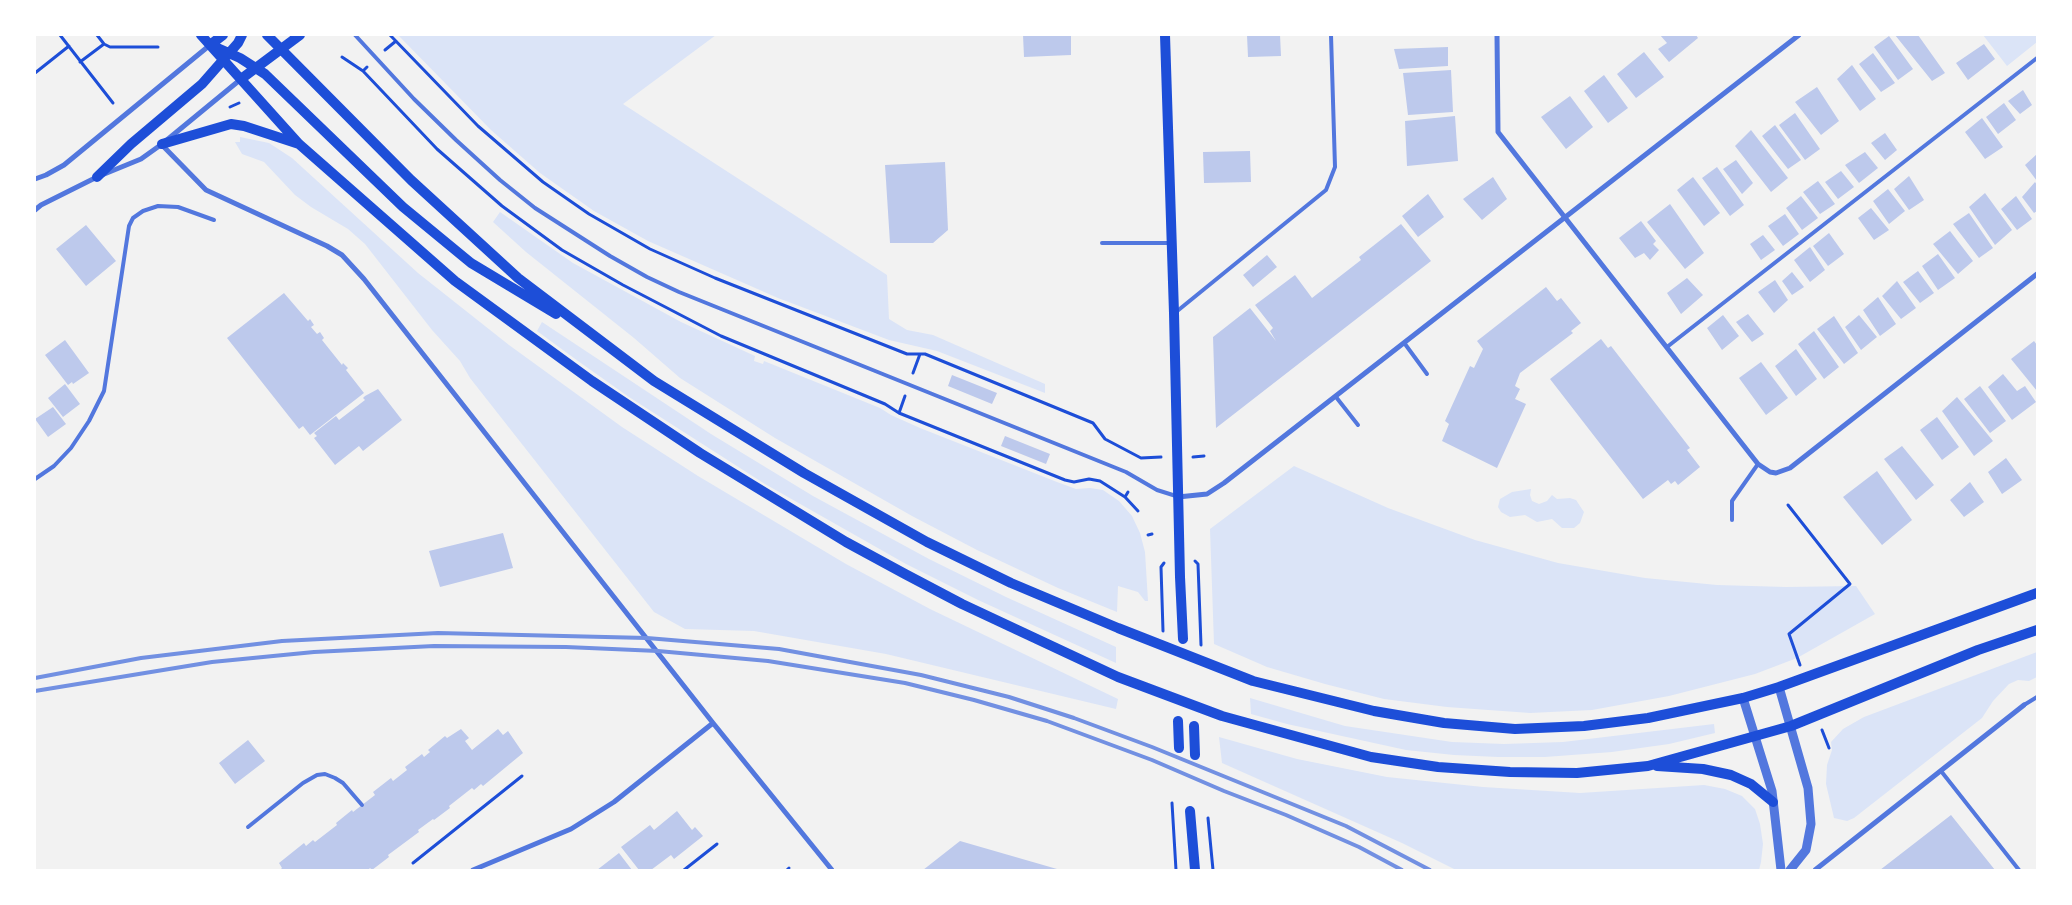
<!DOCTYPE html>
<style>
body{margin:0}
#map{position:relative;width:2072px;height:905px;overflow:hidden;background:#f2f2f2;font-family:"Open Sans",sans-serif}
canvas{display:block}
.frame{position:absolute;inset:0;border:36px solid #fff;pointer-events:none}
</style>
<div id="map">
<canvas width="2072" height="905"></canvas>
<div class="frame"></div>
</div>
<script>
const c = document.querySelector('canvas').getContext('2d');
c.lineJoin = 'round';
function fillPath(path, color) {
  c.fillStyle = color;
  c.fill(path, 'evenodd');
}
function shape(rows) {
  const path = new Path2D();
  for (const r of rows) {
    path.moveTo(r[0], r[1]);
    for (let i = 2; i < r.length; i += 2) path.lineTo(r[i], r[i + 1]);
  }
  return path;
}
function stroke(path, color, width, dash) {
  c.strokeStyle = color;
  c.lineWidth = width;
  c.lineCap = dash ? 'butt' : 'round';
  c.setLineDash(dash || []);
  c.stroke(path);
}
const green = shape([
 [398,35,716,35,623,104,887,275,889,319,907,330,933,335,1045,384,1045,393,937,351,889,340,778,298,648,241,594,211,540,173,491,130],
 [1983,35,2037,35,2037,42,2007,66],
 [240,137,269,143,292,158,418,273,509,345,622,427,698,476,846,564,930,609,1118,699,1116,709,886,654,754,631,685,629,654,612,470,378,460,361,432,330,365,244,348,229,311,207,295,195,264,162,242,154,235,142,240,142],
 [500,212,573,263,681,322,755,356,754,361,763,364,764,361,880,408,891,415,920,428,1057,482,1076,489,1090,488,1103,490,1119,501,1132,516,1140,533,1145,552,1148,601,1145,601,1138,592,1118,586,1117,612,1058,588,977,550,912,516,775,438,680,378,634,338,526,252,493,222],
 [542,322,711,434,813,496,929,559,1006,597,1116,647,1116,663,978,600,906,564,765,484,629,397,578,361,537,331],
 [1294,466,1388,508,1475,540,1558,563,1645,578,1717,585,1786,587,1856,586,1875,614,1797,658,1755,674,1669,696,1592,710,1530,713,1447,707,1384,699,1325,684,1267,667,1214,644,1210,529],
 [1531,489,1530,495,1532,501,1539,504,1547,501,1552,495,1557,499,1570,498,1576,500,1584,512,1580,523,1574,528,1562,528,1552,519,1537,522,1525,515,1510,517,1501,512,1498,507,1500,499,1512,492],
 [2037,652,2037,677,2029,681,2018,680,2009,684,1993,701,1982,718,1854,818,1847,821,1834,818,1826,784,1827,765,1832,750,1831,742,1843,729,1864,717],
 [1250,698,1345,726,1452,742,1504,744,1563,742,1714,724,1715,733,1669,744,1612,752,1545,757,1498,757,1454,755,1406,750,1287,724,1251,714],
 [1219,737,1297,759,1387,777,1483,787,1580,793,1704,785,1725,789,1742,796,1755,809,1760,824,1763,844,1761,862,1759,870,1456,870,1402,843,1222,763]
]);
const building = shape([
 [1023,35,1071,35,1071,55,1024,57],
 [1247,35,1280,35,1281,56,1248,57],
 [1660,35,1696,35,1698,38,1669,62,1658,49,1667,43],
 [1895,35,1918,35,1945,73,1932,81],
 [1889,36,1913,69,1898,80,1874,47],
 [1984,44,1995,59,1968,80,1956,63],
 [1448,47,1448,66,1399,69,1394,49],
 [1644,52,1664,77,1636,98,1617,74],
 [1873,53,1895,83,1881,92,1859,64],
 [1852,65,1876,99,1860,111,1837,79],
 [1451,70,1453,112,1408,115,1403,73],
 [1604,75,1628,108,1608,123,1584,91],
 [1817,87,1839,121,1821,135,1795,102],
 [2023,90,2032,105,2020,114,2008,101],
 [1570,96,1593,127,1566,149,1541,117],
 [2004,103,2016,120,1998,134,1986,117],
 [1795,113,1820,149,1805,160,1779,125],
 [1455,116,1458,161,1407,166,1405,121],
 [1982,118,2003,147,1985,159,1965,132],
 [1775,125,1801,160,1788,169,1762,136],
 [1751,130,1788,178,1771,192,1735,146],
 [1885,133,1897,150,1885,160,1871,143],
 [1250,151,1251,182,1204,183,1203,152],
 [1865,152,1878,168,1859,183,1845,165],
 [2037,154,2037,181,2025,165],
 [1736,160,1753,183,1742,194,1723,169],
 [945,162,948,230,933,243,890,243,885,165],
 [1717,167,1744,205,1730,216,1702,178],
 [1841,171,1854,187,1838,199,1825,182],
 [1909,176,1924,200,1909,210,1894,189],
 [1493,177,1507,199,1482,220,1463,199],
 [1693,177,1720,213,1704,226,1677,190],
 [1818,181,1835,204,1820,214,1803,192],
 [2035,182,2037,185,2037,211,2034,213,2022,197],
 [1888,189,1905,211,1889,224,1873,201],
 [1985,193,2012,230,1995,245,1969,207],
 [1428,194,1444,217,1418,237,1402,216],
 [1801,196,1818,218,1802,230,1786,208],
 [2016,196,2032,219,2017,230,2001,209],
 [1670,204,1704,253,1685,269,1647,222],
 [1871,208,1889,230,1874,240,1858,218],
 [1969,213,1993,248,1979,258,1953,224],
 [1785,214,1799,234,1783,246,1768,226],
 [1641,221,1656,241,1653,244,1659,250,1650,260,1644,253,1635,258,1619,238],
 [1401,224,1431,261,1216,428,1213,337,1250,308,1276,341,1270,331,1273,328,1255,305,1295,275,1312,298,1361,260,1359,257],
 [86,225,116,261,86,286,56,249],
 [1950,231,1973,261,1958,274,1933,244],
 [1829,233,1844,254,1828,266,1813,246],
 [1763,235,1775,250,1761,260,1750,244],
 [1810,247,1825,270,1810,282,1794,260],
 [1938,254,1955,278,1938,290,1922,266],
 [1267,255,1277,267,1253,287,1243,275],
 [1918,271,1934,293,1920,303,1903,282],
 [1792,272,1804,287,1792,295,1782,281],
 [1687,278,1703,295,1681,314,1667,293],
 [1775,280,1788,300,1774,313,1758,292],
 [1897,281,1916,308,1901,319,1882,296],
 [1546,287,1557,301,1561,298,1581,323,1571,331,1573,333,1520,373,1515,386,1520,389,1515,399,1526,404,1497,468,1442,441,1449,424,1445,421,1470,366,1474,368,1483,349,1477,341],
 [284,293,308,321,310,319,314,325,311,327,317,334,320,332,324,338,322,340,342,365,343,363,348,368,346,370,364,393,310,435,303,426,299,429,227,338],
 [1878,297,1896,324,1880,336,1863,310],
 [1748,314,1764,334,1752,342,1736,322],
 [1723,315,1739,336,1722,350,1707,328],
 [1859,315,1877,337,1861,350,1845,327],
 [1834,316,1858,353,1844,364,1817,329],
 [1814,331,1839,367,1824,379,1798,344],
 [1601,339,1608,348,1611,346,1690,448,1687,450,1700,467,1678,485,1675,481,1671,484,1668,480,1643,499,1550,379],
 [65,340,89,373,73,384,72,382,68,385,45,355],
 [2034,341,2037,345,2037,391,2011,359],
 [1796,349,1817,379,1796,396,1775,366],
 [1761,362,1788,398,1766,415,1739,378],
 [2003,374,2017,391,2025,386,2036,402,2012,420,1988,387],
 [952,375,997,393,992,404,948,386],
 [65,384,80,404,63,417,48,398],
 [1980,386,2006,421,1990,433,1964,399],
 [378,389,402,420,363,451,359,446,335,465,314,438,317,436,314,433,336,416,339,420,365,400,363,398,365,396],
 [1957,397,1993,441,1974,456,1942,411],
 [53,407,66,424,48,437,35,419],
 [1937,417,1959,447,1942,460,1920,430],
 [1005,436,1050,454,1046,464,1001,446],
 [1902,446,1934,485,1916,500,1884,459],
 [2006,458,2022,480,2002,494,1988,472],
 [1877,471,1912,520,1882,545,1843,497],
 [1970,482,1984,502,1964,517,1950,500],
 [503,533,513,568,440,587,429,551],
 [461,729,469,738,465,741,472,750,498,729,503,735,508,731,523,753,483,786,481,784,474,790,472,788,449,806,450,808,434,820,433,819,418,830,419,832,388,855,389,857,372,870,370,868,368,870,280,870,282,868,279,863,304,843,306,846,313,840,315,842,337,825,336,823,352,810,353,812,375,795,373,792,391,778,393,781,407,770,405,767,422,754,424,757,430,752,428,750,445,736,447,738],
 [248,740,265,761,235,784,219,763],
 [677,811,692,830,695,827,703,836,674,859,671,855,651,870,639,870,621,847,650,825,654,830],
 [1951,815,1995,870,1880,870],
 [960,841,1057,869,1057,870,923,870],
 [619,853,632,870,597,870]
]);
const path = shape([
 [60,35,113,103],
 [390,35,478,126,543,182,589,214,650,249,715,278,907,354,925,354,1093,423,1105,439,1141,458,1161,457],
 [104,44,110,47,158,47],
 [385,50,396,41],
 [342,57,363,71],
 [80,62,104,44,97,35],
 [367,67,363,71,437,149,502,206,562,250,623,285,721,336,885,404,899,413,1065,480,1074,482,1089,479,1100,481,1125,497,1138,511],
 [35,73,69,46],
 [230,107,239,103],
 [913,373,920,354],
 [899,413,905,396],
 [1193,457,1204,456],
 [1125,497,1128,492],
 [1788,505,1850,584,1789,634,1800,665],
 [1148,535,1152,534],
 [1195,561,1198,564,1201,645],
 [1163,631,1161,567,1164,563],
 [1822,730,1829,748],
 [1172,803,1176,870],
 [1208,818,1213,870],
 [413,863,522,776],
 [684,870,717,844],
 [787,870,789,868]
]);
const service = shape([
 [355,35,414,99,456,140,500,180,535,208,610,256,647,277,679,292,1126,472,1157,490,1176,496],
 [1102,243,1170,243],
 [1176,312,1326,190,1335,167,1331,35],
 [1405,344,1427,374],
 [1667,347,2037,58],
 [1336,397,1358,425],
 [35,479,54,466,71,448,89,421,104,391,129,226,133,218,143,211,158,206,178,207,214,220],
 [1732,520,1732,501,1758,464],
 [2024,705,2037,697],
 [1941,771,2019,870],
 [248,827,303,783,317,775,325,774,335,778,343,783,362,805]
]);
const minor = shape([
 [1497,35,1498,132,1758,464,1770,472,1776,473,1790,468,2037,274],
 [162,145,206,190,327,246,342,255,364,279,713,723,832,870],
 [35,179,46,175,64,165,210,45],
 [35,210,41,205,97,177,141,159,162,144,241,79],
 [1178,497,1207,494,1224,483,1799,35],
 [473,870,571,829,614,802,713,723],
 [1815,870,2024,705]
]);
const tertiary = shape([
 [1779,687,1808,788,1811,824,1806,850,1790,870],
 [1743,698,1772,791,1781,870]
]);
const secondary = shape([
 [201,35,299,144,455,281,592,381,700,453,846,542,905,574,962,604,1118,677,1222,716,1371,757,1438,767,1510,772,1577,773,1648,766,1791,726,1978,650,2037,630],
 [267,35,411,180,518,278,654,381,804,473,927,542,1011,583,1118,628,1253,681,1374,711,1444,723,1515,729,1584,726,1648,718,1743,698,1779,687,2037,593],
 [1165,35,1174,313,1180,577,1183,639],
 [210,45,223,35],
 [213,46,240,58,265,74,403,207,471,263,556,314],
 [241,79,300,35],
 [162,144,231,124,244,126,299,144],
 [97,177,131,144,202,84,238,43,242,35],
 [1178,721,1179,748],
 [1194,726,1195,755],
 [1657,766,1703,769,1731,775,1751,784,1773,802],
 [1190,811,1195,870]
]);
const rail = shape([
 [35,678,141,658,282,641,438,633,647,638,779,649,921,675,1009,697,1074,718,1152,747,1346,826,1430,870],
 [35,691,212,662,314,652,434,646,566,647,658,651,768,661,905,683,974,700,1047,721,1152,760,1224,791,1286,815,1359,847,1402,870]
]);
fillPath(green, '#dbe4f7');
fillPath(building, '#bdc9ec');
stroke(path, '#1d4ed8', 3);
stroke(service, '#5277de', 4);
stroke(minor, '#5277de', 5);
stroke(tertiary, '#5277de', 9);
stroke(secondary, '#1d4ed8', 10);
stroke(rail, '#7290e2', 4);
</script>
